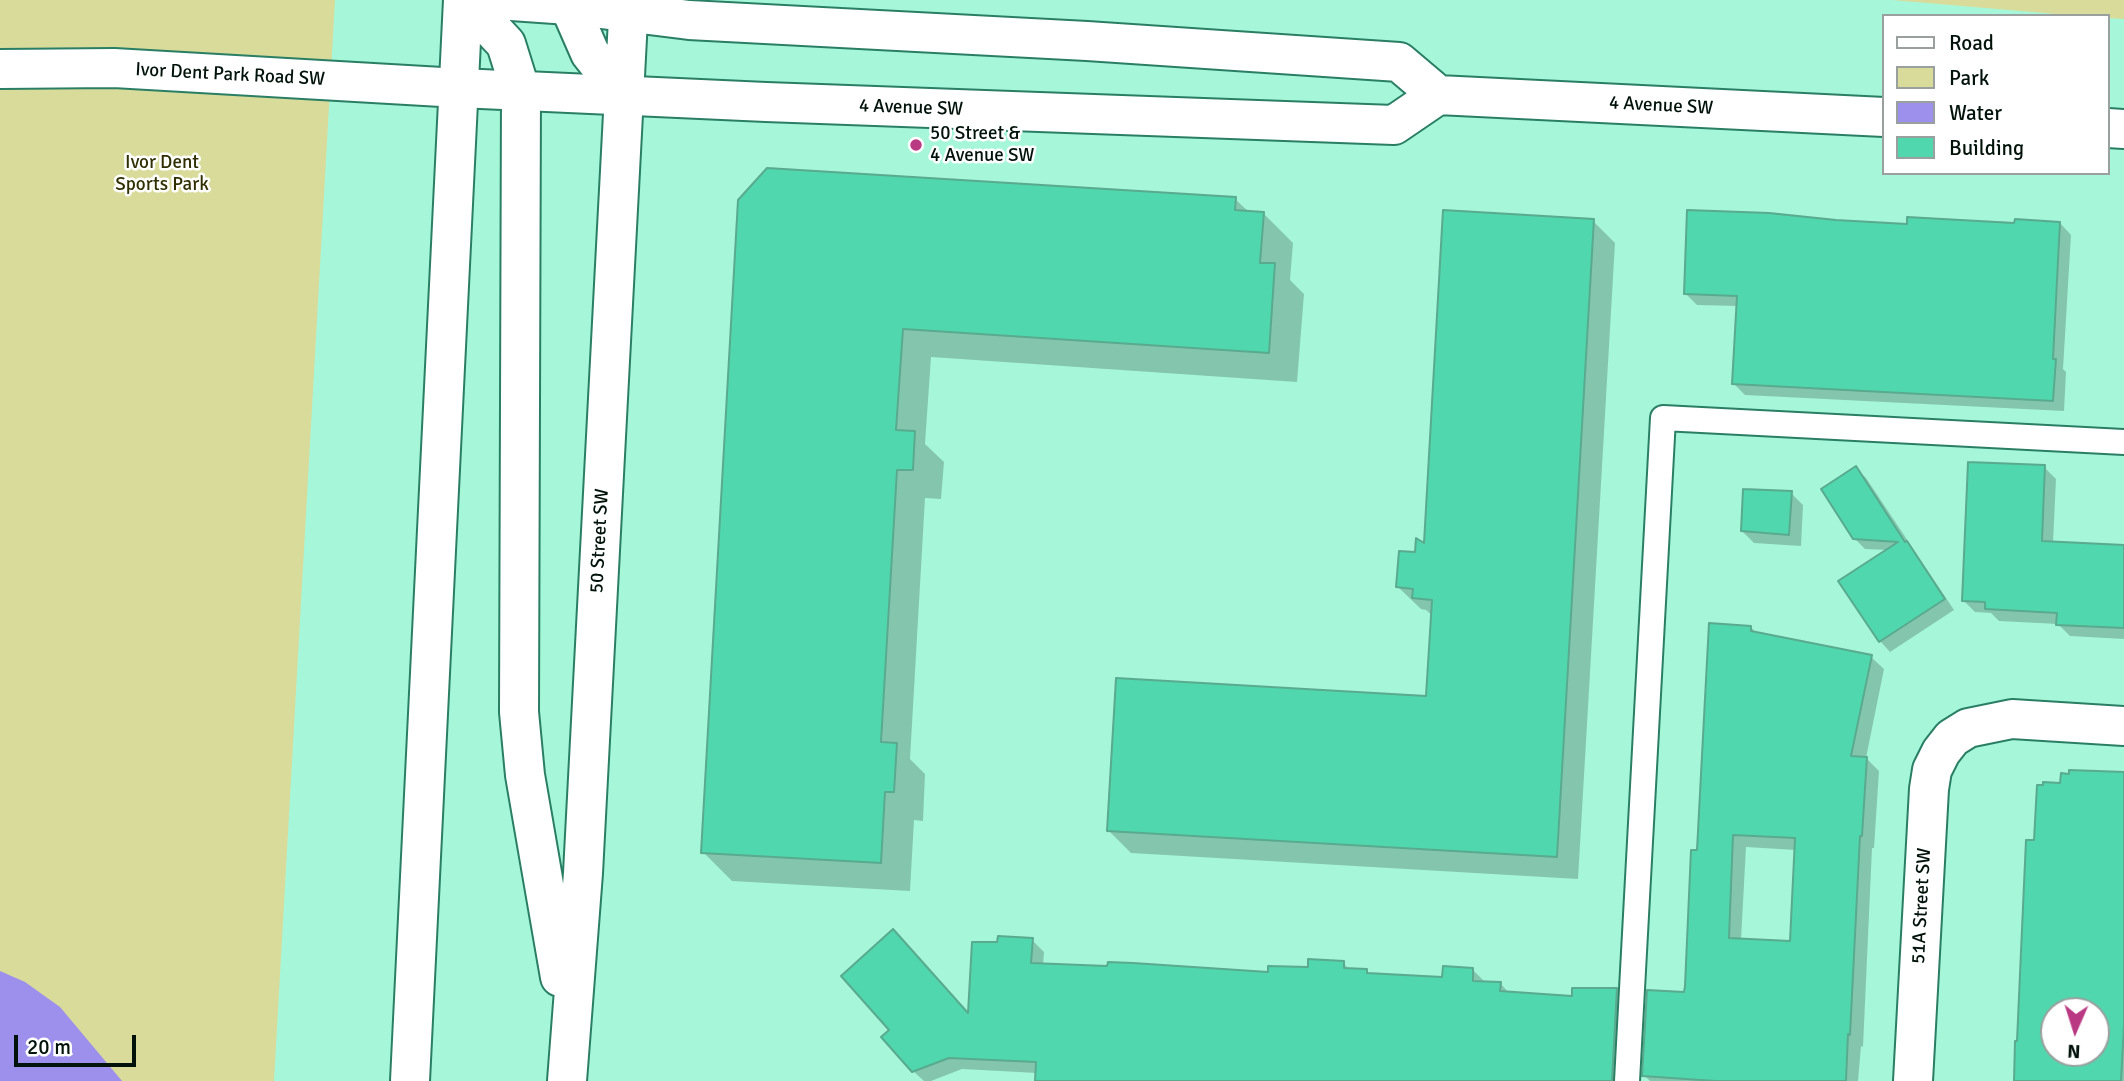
<!DOCTYPE html>
<style>
body{margin:0}
#map{position:relative;width:2124px;height:1081px;overflow:hidden;background:#a6f7d9;font-family:Signika,sans-serif}
canvas{display:block}
.legend{position:absolute;left:1882px;top:14px;width:228px;height:161px;box-sizing:border-box;background:#fff;border:2px solid #99a09d;margin:0;padding:9px 12px;list-style:none;font-size:21px;color:#00120a}
.legend li{display:flex;align-items:center;gap:14px;height:35px}
.legend b{width:35px;border:2px solid #99a09d}
.north{position:absolute;left:2040px;top:997px;width:70px;height:70px;box-sizing:border-box;background:#fff;border:2px solid #99a09d;border-radius:50%;rotate:183deg;font-size:19px;font-weight:700;line-height:28px;text-align:center;color:#00120a}
.north::after{content:'';display:block;margin:auto;width:24px;height:32px;background:#ba3983;clip-path:polygon(50% 0,100% 100%,50% 72%,0 100%)}
.scale{position:absolute;left:14px;top:1035px;width:122px;height:32px;box-sizing:border-box;border:4px solid #00120a;border-top:0;padding-left:9px;font-size:21px;line-height:24px;white-space:nowrap;color:#00120a;-webkit-text-stroke:5px #fff;paint-order:stroke}
</style>
<div id="map">
<canvas width="2124" height="1081"></canvas>
<ul class="legend">
<li><b style="height:9px;background:#fff"></b>Road</li>
<li><b style="height:19px;background:#d9db9b"></b>Park</li>
<li><b style="height:19px;background:#9d90ec"></b>Water</li>
<li><b style="height:19px;background:#50d7ae"></b>Building</li>
</ul>
<div class="north">N</div>
<div class="scale">20 m</div>
</div>
<script>
const c = document.querySelector('canvas').getContext('2d');
c.lineJoin = 'round';
function fillPath(path, color) {
  c.fillStyle = color;
  c.fill(path, 'evenodd');
}
function shape(rows) {
  const path = new Path2D();
  for (const r of rows) {
    path.moveTo(r[0], r[1]);
    for (let i = 2; i < r.length; i += 2) path.lineTo(r[i], r[i + 1]);
  }
  return path;
}
function stroke(path, color, width, dash) {
  c.strokeStyle = color;
  c.lineWidth = width;
  c.lineCap = dash ? 'butt' : 'round';
  c.setLineDash(dash || []);
  c.stroke(path);
}
function drawText(font, color, halo, rows, align = 'center') {
  c.font = font + ' Signika,sans-serif';
  c.lineWidth = 5;
  c.setLineDash([]);
  c.textBaseline = 'middle';
  c.strokeStyle = halo;
  c.fillStyle = color;
  for (const [text, x, y, turn = 0] of rows) {
    c.save();
    c.translate(x, y);
    c.rotate((+turn || 0) * Math.PI / 180);
    c.textAlign = isNaN(turn) ? turn : align;
    if (halo) c.strokeText(text, 0, 0);
    c.fillText(text, 0, 0);
    c.restore();
  }
}
const green = shape([
 [0,0,335,0,274,1081,0,1081],
 [1892,0,2124,0,2124,19,2108,18,2108,16,2079,16]
]);
const water = shape([
 [0,971,25,982,60,1007,122,1081,0,1081]
]);
const shadow = shape([
 [1235,199,1250,213,1264,214,1293,243,1290,280,1304,294,1297,382,931,357,925,444,944,462,941,499,925,498,910,759,925,774,923,821,914,820,910,891,732,881,703,852,740,201],
 [1593,221,1615,243,1578,879,1131,853,1109,831,1428,698,1433,616,1426,610,1421,609,1398,587,1417,554,1426,545],
 [2060,223,2071,235,2063,369,2066,372,2064,411,1745,395,1734,384,1738,306,1697,305,1686,294,1909,226],
 [2044,467,2056,479,2053,543,2124,547,2124,639,2070,636,2058,624,1999,621,1991,613,1975,612,1963,600],
 [1856,468,1866,478,1954,610,1890,652,1880,641,1841,582,1888,550,1865,549,1854,538],
 [1791,493,1803,505,1801,546,1754,543,1742,531],
 [1751,627,1757,634,1871,657,1884,669,1866,758,1879,771,1874,848,1872,848,1863,1047,1861,1046,1858,1081,1650,1081,1644,1075,1685,994,1698,852],
 [1746,847,1796,850,1791,943,1741,940],
 [2124,774,2124,1081,2015,1081,2035,842,2062,785],
 [2054,1011,2096,1011,2096,1053,2054,1053],
 [1032,940,1044,952,1043,966,1270,974,1343,963,1350,970,1367,971,1370,975,1444,978,1473,970,1485,982,1500,983,1510,994,1574,998,1616,990,1628,1002,1625,1081,1037,1081,1037,1073,962,1069,931,1081,924,1081,913,1071,970,1016]
]);
const building = shape([
 [767,168,1236,197,1235,210,1264,212,1260,263,1275,263,1269,353,903,329,896,430,915,431,913,470,897,470,881,742,897,743,894,792,885,792,881,863,701,853,738,200,767,168],
 [1443,210,1594,219,1557,857,1107,831,1116,678,1426,696,1432,600,1412,598,1413,589,1396,587,1399,551,1415,552,1416,538,1424,543,1443,210],
 [1687,210,1769,213,1836,220,1907,224,1907,217,2014,223,2015,219,2060,222,2053,359,2056,359,2053,401,1732,384,1737,296,1684,294,1687,210],
 [1968,462,2045,465,2042,541,2124,545,2124,628,2056,625,2057,613,1985,609,1985,602,1962,601,1968,462],
 [1856,466,1905,542,1907,541,1945,599,1879,642,1838,581,1898,542,1853,539,1821,489,1856,466],
 [1743,489,1792,491,1789,535,1741,531,1743,489],
 [1709,623,1751,626,1751,631,1872,655,1851,756,1867,757,1862,836,1860,836,1850,1035,1848,1034,1846,1081,1715,1081,1642,1076,1647,990,1684,992,1685,986,1691,850,1697,850,1709,623],
 [1733,835,1795,838,1790,941,1729,938,1733,835],
 [2069,770,2124,772,2124,1025,2121,1081,2014,1081,2015,1041,2017,1041,2026,840,2034,840,2037,785,2043,785,2043,782,2060,783,2061,773,2069,774,2069,770],
 [2054,1011,2096,1011,2096,1053,2054,1053,2054,1011],
 [893,929,968,1013,972,942,997,942,998,936,1033,938,1031,963,1107,966,1108,962,1133,963,1268,972,1268,966,1308,967,1308,959,1344,961,1344,968,1367,969,1367,973,1442,977,1443,966,1473,968,1473,981,1501,982,1500,991,1572,996,1572,988,1617,988,1612,1081,1035,1081,1036,1062,949,1058,912,1072,881,1037,889,1030,841,976,893,929]
]);
const service = shape([
 [1627,1081,1663,418,2124,442]
]);
const minor = shape([
 [0,69,114,68,459,88],
 [1913,1081,1929,789,1932,770,1941,752,1952,738,1968,728,2012,719,2124,726]
]);
const tertiary = shape([
 [497,0,569,5,689,20,1087,41,1399,62,1438,95,1884,117],
 [459,88,766,102,1394,125,1438,95],
 [2108,128,2124,129]
]);
const secondary = shape([
 [465,0,506,44,521,92,519,712,525,775,560,977],
 [569,0,569,5,590,53,624,96],
 [410,1081,463,0],
 [567,1081,583,873,629,0]
]);
const markers = [
 [916,145,7,"#ba3983"]
];
const streetNames = [
 ["Ivor Dent Park Road SW",230,75,3],
 ["4 Avenue SW",1661,106,3],
 ["4 Avenue SW",911,108,2],
 ["50 Street SW",600,541,-87],
 ["51A Street SW",1922,906,-87]
];
const poiNames = [
 ["50 Street &",930,134],
 ["4 Avenue SW",930,156]
];
const parkNames = [
 ["Ivor Dent",162,163],
 ["Sports Park",162,185]
];
fillPath(green, '#d9db9b');
fillPath(water, '#9d90ec');
fillPath(shadow, '#0003');
fillPath(building, '#50d7ae');
stroke(building, '#59aa8e', 2);
stroke(service, '#2a7e64', 28);
stroke(minor, '#2a7e64', 42);
stroke(tertiary, '#2a7e64', 42);
stroke(secondary, '#2a7e64', 42);
stroke(service, '#fff', 24);
stroke(minor, '#fff', 38);
stroke(tertiary, '#fff', 38);
stroke(secondary, '#fff', 38);
for (const [x, y, r, color] of markers) {
  const dot = new Path2D();
  dot.arc(x, y, r, 0, 2 * Math.PI);
  c.fillStyle = color;
  c.fill(dot);
  stroke(dot, '#fff', 2.5);
}
drawText('19px', '#00120a', '#fff', streetNames);
drawText('19px', '#00120a', '#fff', poiNames, 'left');
drawText('19px', '#302f00', '#fff', parkNames);
</script>
